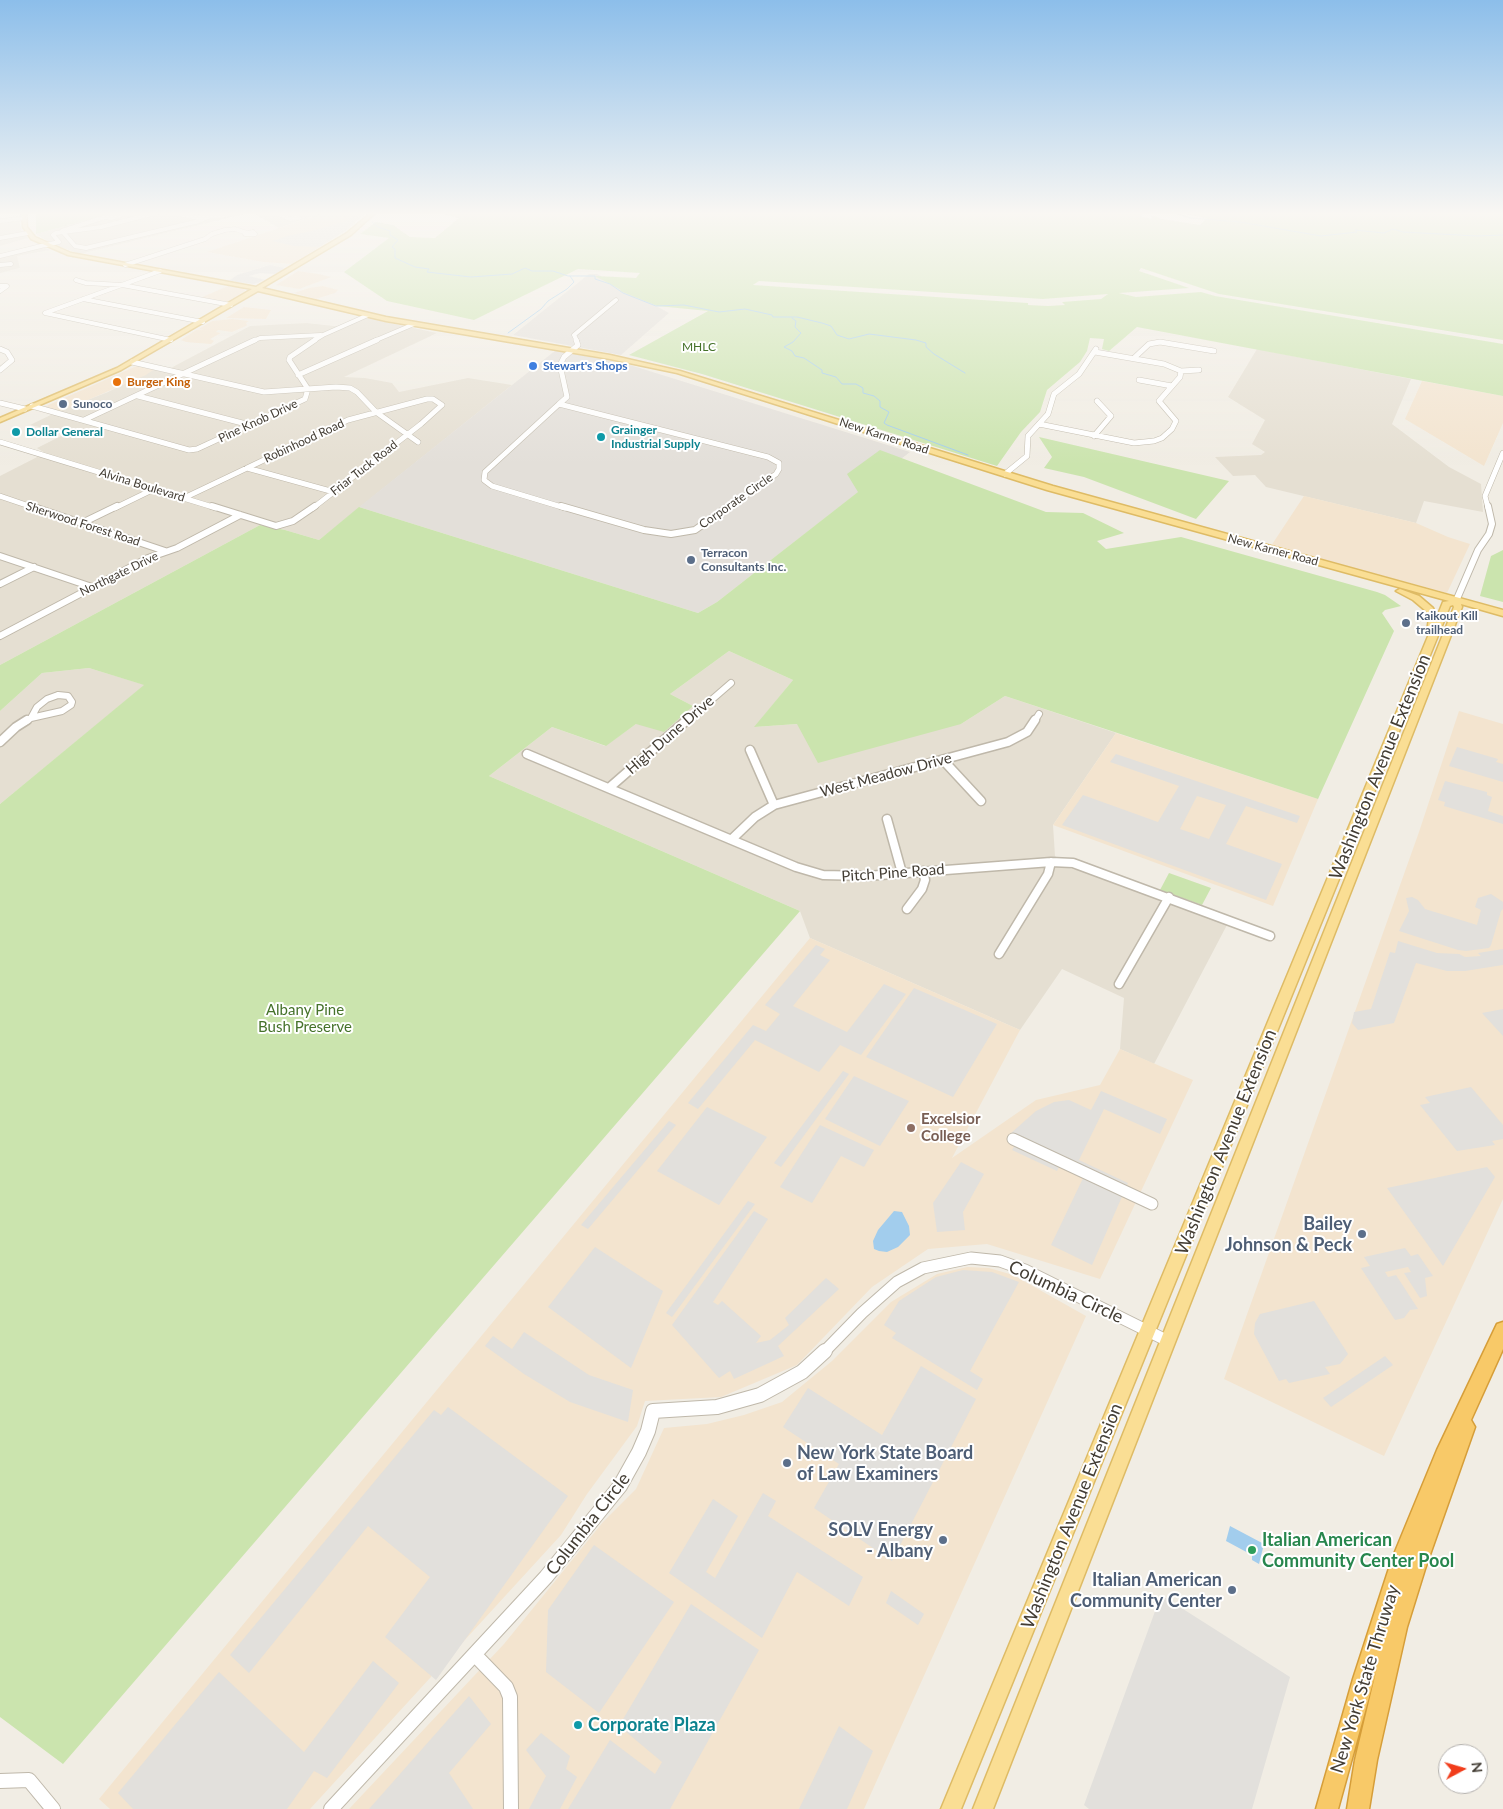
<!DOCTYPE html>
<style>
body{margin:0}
#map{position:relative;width:1503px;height:1809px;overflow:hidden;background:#f1ede4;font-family:Lato,sans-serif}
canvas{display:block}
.north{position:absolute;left:1438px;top:1744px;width:50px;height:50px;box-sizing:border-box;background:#fff;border:1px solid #b4b1ae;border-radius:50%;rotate:84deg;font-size:14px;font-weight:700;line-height:20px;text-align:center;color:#433d34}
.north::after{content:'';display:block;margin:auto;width:18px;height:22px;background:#f13d1b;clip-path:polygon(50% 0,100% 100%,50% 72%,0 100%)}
</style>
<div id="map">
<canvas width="1503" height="1809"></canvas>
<div class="north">N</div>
</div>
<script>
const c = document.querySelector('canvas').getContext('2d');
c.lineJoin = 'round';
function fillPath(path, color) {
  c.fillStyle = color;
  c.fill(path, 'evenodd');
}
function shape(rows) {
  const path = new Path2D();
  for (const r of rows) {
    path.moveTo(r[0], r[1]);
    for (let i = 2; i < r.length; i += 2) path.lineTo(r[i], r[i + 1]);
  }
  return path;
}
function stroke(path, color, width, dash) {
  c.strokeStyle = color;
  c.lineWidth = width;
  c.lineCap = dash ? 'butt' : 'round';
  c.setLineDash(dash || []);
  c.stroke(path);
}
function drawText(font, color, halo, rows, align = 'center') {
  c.font = font + ' Lato,sans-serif';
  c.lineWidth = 4;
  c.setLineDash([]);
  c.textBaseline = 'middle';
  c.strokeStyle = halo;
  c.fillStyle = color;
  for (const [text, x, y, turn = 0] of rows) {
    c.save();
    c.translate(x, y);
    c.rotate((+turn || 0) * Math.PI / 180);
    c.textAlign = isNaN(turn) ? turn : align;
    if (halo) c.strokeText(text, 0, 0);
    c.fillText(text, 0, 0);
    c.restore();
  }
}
const residential = shape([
 [117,212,325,212,279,228,252,212,80,254,54,245,36,234],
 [19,221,22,231,28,238,0,246,0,223],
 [37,245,50,250,17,256,20,268,0,273,0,254],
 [366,318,437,333,344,377,365,378,392,383,399,392,468,378,512,385,319,540,285,530,260,525,0,665,0,476,45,453,37,448,67,433,30,425,59,411,108,392,156,368,167,370,250,326,306,323,344,327],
 [1257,349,1411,379,1392,424,1449,467,1481,484,1483,512,1424,501,1416,523,1266,487,1255,475,1233,476,1215,457,1261,455,1265,452,1252,444,1265,420,1228,397],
 [729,651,793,680,755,727,797,724,961,724,1005,696,1116,733,1053,825,1055,856,1069,868,1082,871,1228,923,1154,1064,1120,1049,1124,998,1062,969,1020,1030,810,938,800,911,489,776,552,727,605,746,636,724,693,706,670,694],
 [89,668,145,685,0,804,0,711,42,673]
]);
const commercial = shape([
 [327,212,364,214,347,230,292,264,263,262,207,252],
 [298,271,318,274,331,277,299,289,276,285],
 [228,286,244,288,245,291,227,302,200,298],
 [323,286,338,290,335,293,316,299,294,293,309,288],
 [244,307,271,310,266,319,226,318],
 [232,319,249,321,246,323,247,325,246,326,232,332,218,330,216,332,221,333,210,339,214,341,211,344,186,342,181,340,196,330,204,329,199,329,212,321],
 [139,365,156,368,146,375,76,405,59,411,44,407],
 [1422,381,1503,396,1503,423,1484,466,1405,419],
 [1304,496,1416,523,1448,537,1470,544,1447,593,1271,546],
 [1459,711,1503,724,1503,1199,1384,1456,1224,1379,1419,832],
 [1116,733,1318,799,1273,906,1053,825],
 [810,938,1020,1030,952,1158,1036,1100,1100,1085,1120,1049,1193,1080,1100,1279,987,1244,928,1249,872,1287,797,1365,721,1397,645,1401,637,1426,587,1494,561,1535,310,1809,110,1809,99,1799],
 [967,1267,989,1268,1013,1275,1086,1316,864,1809,349,1809,504,1644,603,1522,636,1489,664,1428,707,1424,744,1415,782,1402,832,1361,891,1302,937,1274]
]);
const industrial = shape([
 [589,274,597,274,669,313,621,355,513,335],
 [556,350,630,365,910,452,717,602,698,613,359,507]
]);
const green = shape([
 [36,212,117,212,36,234],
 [437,212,1145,212,1140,216,1151,219,1152,216,1155,216,1161,219,1200,225,1207,218,1176,212,1503,212,1503,340,1219,294,1141,268,1139,271,1189,288,1119,293,1136,297,1201,292,1215,296,1503,344,1503,396,1137,327,1109,351,1102,349,1104,339,1090,338,1087,351,1080,362,1047,390,1040,412,1021,432,997,466,702,374,629,355,708,311,657,306,620,291,621,290,595,276,636,278,640,273,578,269,474,320,387,301,344,272,389,238,360,234,376,222,393,225,410,237,435,238,459,218],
 [759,281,1043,299,1108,294,1101,299,1062,302,1065,305,1048,306,1028,305,1028,303,753,285],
 [1039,437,1229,481,1196,519,1084,477,1044,468,1052,457],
 [880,450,1046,512,1083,513,1124,533,1097,541,1106,549,1181,537,1377,592,1385,595,1401,606,1385,610,1382,613,1394,631,1318,799,1005,696,961,724,818,763,797,724,754,727,793,680,729,651,670,694,693,706,664,732,636,724,606,746,552,727,489,776,800,911,63,1764,0,1717,0,804,144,685,89,668,42,673,0,711,0,665,260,525,285,530,319,540,359,507,698,613,717,602,858,492,847,474],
 [1503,550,1503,602,1480,596,1491,556],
 [1169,873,1211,888,1202,905,1160,890]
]);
const parking = shape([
 [352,215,361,215,346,230,319,247,294,246,272,241,291,235,312,231,346,221],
 [270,265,285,268,275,274,260,273,249,276,265,280,254,284,229,281,237,275],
 [1457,747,1498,759,1496,762,1503,764,1503,782,1449,766],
 [1116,754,1300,816,1297,823,1246,806,1226,844,1282,864,1266,900,1062,825,1083,795,1158,822,1179,786,1110,762],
 [1197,796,1226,805,1209,839,1180,829],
 [1445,781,1487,792,1487,795,1492,797,1488,811,1503,816,1503,824,1444,806,1445,802,1438,800],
 [1491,894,1503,902,1503,909,1501,911,1491,945,1489,948,1466,951,1458,950,1399,931,1409,911,1406,898,1412,897,1418,900,1425,909,1477,925,1481,910,1475,907,1478,898],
 [1398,941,1437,953,1459,954,1465,957,1481,956,1478,953,1503,949,1503,965,1465,971,1447,971,1416,963,1394,1023,1358,1030,1352,1023,1354,1012,1371,1009,1390,952,1395,953],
 [816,945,825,949,820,955,830,960,793,1006,847,1032,884,984,906,994,861,1055,840,1045,819,1072,755,1040,698,1109,688,1103,753,1025,766,1031,780,1014,765,1005],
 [914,988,997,1024,953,1097,866,1057],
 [1503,1009,1503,1036,1482,1013],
 [843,1071,849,1074,781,1167,774,1163],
 [854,1076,909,1101,880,1146,825,1119],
 [1471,1087,1503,1125,1503,1139,1492,1141,1495,1145,1457,1151,1420,1105,1430,1103,1425,1097],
 [1101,1091,1167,1119,1160,1134,1104,1109,1079,1160,1128,1183,1092,1265,1051,1245,1085,1174,1061,1163,1057,1171,1012,1150,1015,1145,1010,1134,1036,1111,1054,1102,1069,1100,1091,1110],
 [707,1107,767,1137,719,1205,657,1171],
 [669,1121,676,1125,588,1229,581,1225],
 [820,1125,874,1150,864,1167,841,1156,812,1203,780,1187],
 [961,1162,984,1174,963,1212,965,1230,937,1232,933,1203],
 [1487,1167,1495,1177,1443,1266,1387,1188],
 [748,1201,755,1204,672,1317,666,1313],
 [754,1211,768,1219,713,1302,718,1305,722,1301,761,1336,756,1343,770,1340,789,1325,785,1318,826,1278,839,1289,778,1346,784,1356,734,1379,730,1371,719,1378,672,1325],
 [595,1247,663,1291,631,1368,548,1307],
 [1405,1248,1411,1256,1418,1254,1433,1276,1425,1278,1427,1296,1420,1298,1404,1273,1411,1272,1408,1267,1385,1272,1388,1277,1396,1275,1418,1309,1410,1310,1404,1318,1395,1320,1361,1268,1370,1266,1364,1257],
 [963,1270,992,1272,1019,1282,970,1371,983,1379,977,1390,892,1338,896,1333,884,1325,899,1301,936,1277],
 [1314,1301,1348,1354,1340,1364,1325,1367,1330,1374,1289,1383,1286,1379,1279,1381,1254,1334,1255,1323,1260,1314],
 [524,1332,589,1375,633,1390,628,1422,570,1402,524,1374,485,1346,493,1336,512,1349],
 [1385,1356,1393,1365,1331,1407,1323,1398],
 [921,1366,976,1399,892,1561,814,1508,839,1464,783,1427,808,1388,882,1435],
 [448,1407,568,1496,436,1680,385,1637,430,1577,368,1526,249,1673,230,1655,434,1410,441,1415],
 [763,1493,776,1501,768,1516,863,1577,849,1606,797,1572,762,1638,669,1573,713,1499,738,1516,706,1572,715,1578],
 [594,1545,674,1602,599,1713,546,1672,548,1610],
 [891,1591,924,1614,918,1625,886,1603],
 [1161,1595,1290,1677,1252,1809,1089,1809,1084,1805],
 [691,1604,759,1650,670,1809,568,1809,610,1740,655,1774,662,1762,619,1726],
 [373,1661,399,1683,327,1778,314,1771,287,1809,133,1809,118,1793,219,1672,304,1752],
 [469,1696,491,1724,449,1773,473,1809,369,1809],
 [839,1726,873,1751,847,1809,799,1809],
 [541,1733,570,1756,566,1769,577,1777,560,1809,529,1809,546,1776,526,1750]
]);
const water = shape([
 [894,1211,902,1212,909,1226,910,1235,898,1247,887,1252,879,1251,874,1249,873,1241,878,1230],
 [1230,1526,1264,1544,1259,1564,1252,1560,1252,1555,1226,1541]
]);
const stream = shape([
 [1171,212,1191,218,1240,222,1321,236,1357,232,1355,230,1384,233,1393,229,1403,232,1477,236,1503,235],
 [372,222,378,227,390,231,390,235,398,240,392,247,395,249,395,258,415,267,429,269,427,272,471,277,512,274,525,268,532,271,553,271,568,276,595,276,595,279,610,284,623,293,656,306,684,305,719,312,745,309,772,315,773,317,797,317,822,323,831,326,837,335,849,339,869,334,916,340,926,343,926,347,934,354,965,373],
 [792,318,796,321,795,327,801,333,793,342,784,347,792,351,795,356,804,358,822,370,822,373,836,377,842,384,856,384,863,388,863,393,874,396,880,401,880,407,889,412,884,423,887,425,968,455],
 [508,333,541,309,548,301,567,289,574,282,570,276]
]);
const minorFar5 = shape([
 [165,212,194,217,220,216,241,212],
 [279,212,276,213,290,219,299,218,285,212],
 [116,214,121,215,111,218,105,217,116,214],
 [105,217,62,231,75,246,86,248,199,221,208,217],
 [0,221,25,218],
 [253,232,255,234,245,234,247,233,253,232],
 [0,238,28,233],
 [46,245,59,242,53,235,56,233,101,227,159,212],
 [0,256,45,245],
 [0,265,11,264],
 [125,265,205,239,212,234,225,230,235,229,247,233],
 [76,280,86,283,122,285,231,305],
 [0,286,7,286,0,291],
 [83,299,203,322],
 [45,313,171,340],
 [45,313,160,271],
 [253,341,260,338,321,335],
 [313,341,323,335,368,315],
 [374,341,414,324],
 [577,341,574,335,616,300]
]);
const minorFar4 = shape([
 [0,349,7,352,12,360,0,370],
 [1134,358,1149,344,1160,342,1214,351],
 [132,362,264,392,336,387,350,388,357,392,376,412,418,442],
 [1181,371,1199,370],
 [298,375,377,340],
 [1139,380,1172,386],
 [138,396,250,425],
 [0,403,25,409],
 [559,404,768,457,779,463,779,469,776,474,728,508],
 [559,404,485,472,484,480,492,486,565,508],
 [559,404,567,397,560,365,564,357,578,345,576,340],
 [32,406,189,450,197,449,305,399,308,389,289,360,290,357,315,340],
 [84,420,255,340],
 [1039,424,1134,443,1154,441,1162,438,1172,429,1176,421,1159,401,1180,377,1181,371,1164,364,1095,352],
 [1094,436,1111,416,1097,401],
 [0,442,216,508],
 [247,468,334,492],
 [1005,474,1027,456,1028,436,1048,414,1054,394,1079,374,1096,349],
 [0,496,35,508],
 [184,498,348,420,427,399,433,399,442,405,421,424,313,508],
 [115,508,154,489],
 [1488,508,1485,496,1503,453]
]);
const minorFar3 = shape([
 [31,506,165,551],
 [212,506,276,526,293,521,315,506],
 [561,506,644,530,671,534,695,530,729,506],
 [82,523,117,506],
 [0,556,92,587],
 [0,584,34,567],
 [1456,601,1478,550,1489,534,1492,524,1488,506],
 [0,636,148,558,177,548,240,515],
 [58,695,68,696,72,702,71,705,62,711,31,718,37,707,47,699,58,695],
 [25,722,31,718],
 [686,722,731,683],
 [1034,722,1039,714]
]);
const minorFar2 = shape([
 [0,742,16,727,27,720],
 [750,750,774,805],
 [527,754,796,867,823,875,867,876,1051,862,1073,863,1270,936],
 [943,760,981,801],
 [609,788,687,720],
 [887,819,902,873],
 [732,839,755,817,774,805,1008,742,1027,732,1035,720],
 [907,909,922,889,925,880,923,871],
 [999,954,1048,874,1051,862],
 [1119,984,1169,897]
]);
const minorFar1 = shape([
 [1013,1139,1152,1204],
 [824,1352,862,1313,897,1282,923,1268,971,1258,1000,1261,1025,1270,1168,1341]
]);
const minor = shape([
 [475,1655,506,1687,510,1697,511,1809],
 [0,1781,29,1780,53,1809],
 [331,1809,546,1577,620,1486,639,1452,648,1431,653,1411,717,1407,760,1395,802,1372,825,1351]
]);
const major = shape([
 [22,212,26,212,27,227,35,237,71,253,256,287,347,233,372,212,376,212,351,235,262,288,386,317,610,355,680,371,1053,486,1503,610,1503,616,1461,604,1462,607,993,1809,973,1809,1454,607,1453,605,1450,606,961,1809,941,1809,1429,634,1427,632,1429,618,1426,611,1413,600,1396,591,1400,589,1419,596,1433,608,1437,617,1443,602,1449,601,1047,490,677,373,610,359,386,321,258,291,121,370,0,422,0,418,117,368,252,289,68,255,31,239,23,227,22,212]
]);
const highway = shape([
 [1503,1322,1503,1349,1471,1420,1475,1427,1425,1569,1407,1627,1377,1760,1369,1809,1347,1809,1355,1760,1377,1668,1338,1809,1316,1809,1353,1679,1392,1559,1437,1450,1497,1324,1503,1322]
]);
const markers = [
 [533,366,5,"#3f7fe0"],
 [117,382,5,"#e8710a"],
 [63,404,5,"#5c6f8a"],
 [16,432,5,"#0f9aa8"],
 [601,437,5,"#0f9aa8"],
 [691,560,5,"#5c6f8a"],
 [1406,623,5,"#5c6f8a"],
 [911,1128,5,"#8d6e63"],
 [1362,1234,5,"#5c6f8a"],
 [787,1463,5,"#5c6f8a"],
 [943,1540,5,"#5c6f8a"],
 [1252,1550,5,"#2e9e5b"],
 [1232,1590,5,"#5c6f8a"],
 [578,1725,5,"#0f9aa8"]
];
const farParknames = [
 ["MHLC",699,347]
];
const farShopnames = [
 ["Stewart's Shops",543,366]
];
const farFoodnames = [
 ["Burger King",127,382]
];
const farServicenames = [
 ["Sunoco",73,404],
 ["Terracon",701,553],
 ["Consultants Inc.",701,567],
 ["Kaikout Kill",1416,616],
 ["trailhead",1416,630]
];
const farStreetnames = [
 ["Pine Knob Drive",258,421,-25],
 ["New Karner Road",884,436,18],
 ["Robinhood Road",304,441,-25],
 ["Friar Tuck Road",364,468,-38],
 ["Alvina Boulevard",142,485,17],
 ["Corporate Circle",736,501,-35],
 ["Sherwood Forest Road",83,524,18],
 ["New Karner Road",1273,550,15],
 ["Northgate Drive",119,574,-26]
];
const farCulturenames = [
 ["Grainger",611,430],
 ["Industrial Supply",611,444],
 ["Dollar General",26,432]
];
const streetNames = [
 ["High Dune Drive",670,735,-41],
 ["West Meadow Drive",886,775,-15],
 ["Pitch Pine Road",893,873,-4]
];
const parkNames = [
 ["Albany Pine",305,1010],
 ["Bush Preserve",305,1027]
];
const educationNames = [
 ["Excelsior",921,1119],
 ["College",921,1136]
];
const nearStreetnames = [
 ["Washington Avenue Extension",1380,767,-68],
 ["Washington Avenue Extension",1226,1142,-68],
 ["Columbia Circle",1066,1292,25],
 ["Washington Avenue Extension",1072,1516,-68],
 ["Columbia Circle",588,1524,-52],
 ["New York State Thruway",1365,1679,-73]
];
const nearServicenames = [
 ["Bailey",1352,1224],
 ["Johnson & Peck",1352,1245],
 ["New York State Board",797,1453,"left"],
 ["of Law Examiners",797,1474,"left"],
 ["SOLV Energy",933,1530],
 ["- Albany",933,1551],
 ["Italian American",1222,1580],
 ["Community Center",1222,1601]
];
const nearLeisurenames = [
 ["Italian American",1262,1540],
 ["Community Center Pool",1262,1561]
];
const nearCulturenames = [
 ["Corporate Plaza",588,1725]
];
fillPath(residential, '#e5dfd2');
fillPath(commercial, '#f3e4cf');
fillPath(industrial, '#e3dfd9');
fillPath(green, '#cbe4ae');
fillPath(parking, '#e2e0dc');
fillPath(water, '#a2cded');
stroke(stream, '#a2cded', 1);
stroke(minorFar5, '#bfb8aa', 5);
stroke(minorFar4, '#bfb8aa', 6);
stroke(minorFar3, '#bfb8aa', 8);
stroke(minorFar2, '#bfb8aa', 11);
stroke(minorFar1, '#bfb8aa', 13);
stroke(minor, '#bfb8aa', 16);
stroke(major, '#debb65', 3);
stroke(highway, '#d69e39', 3);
stroke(minorFar5, '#fff', 4);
stroke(minorFar4, '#fff', 5);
stroke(minorFar3, '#fff', 6);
stroke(minorFar2, '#fff', 8);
stroke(minorFar1, '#fff', 11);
stroke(minor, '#fff', 14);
fillPath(major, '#fade94');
fillPath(highway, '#f8c968');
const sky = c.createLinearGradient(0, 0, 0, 465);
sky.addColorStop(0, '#8cbeea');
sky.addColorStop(0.46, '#f9f7f3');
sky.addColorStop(1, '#f9f7f300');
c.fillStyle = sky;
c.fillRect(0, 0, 1503, 465);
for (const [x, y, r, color] of markers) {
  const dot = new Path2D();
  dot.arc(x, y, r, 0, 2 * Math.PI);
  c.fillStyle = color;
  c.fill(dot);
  stroke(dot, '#fff', 2);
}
drawText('12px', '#45722a', '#fff', farParknames);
drawText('bold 12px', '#366cbe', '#fff', farShopnames, 'left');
drawText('bold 12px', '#c56008', '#fff', farFoodnames, 'left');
drawText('bold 12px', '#4e5e75', '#fff', farServicenames, 'left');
drawText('12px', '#433d34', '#fff', farStreetnames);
drawText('bold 12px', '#0d838f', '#fff', farCulturenames, 'left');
drawText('15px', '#433d34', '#fff', streetNames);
drawText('15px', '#45722a', '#fff', parkNames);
drawText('bold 15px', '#785e54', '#fff', educationNames, 'left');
drawText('18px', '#433d34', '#fff', nearStreetnames);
drawText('bold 18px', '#4e5e75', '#fff', nearServicenames, 'right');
drawText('bold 18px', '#27864d', '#fff', nearLeisurenames, 'left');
drawText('bold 18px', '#0d838f', '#fff', nearCulturenames, 'left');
</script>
